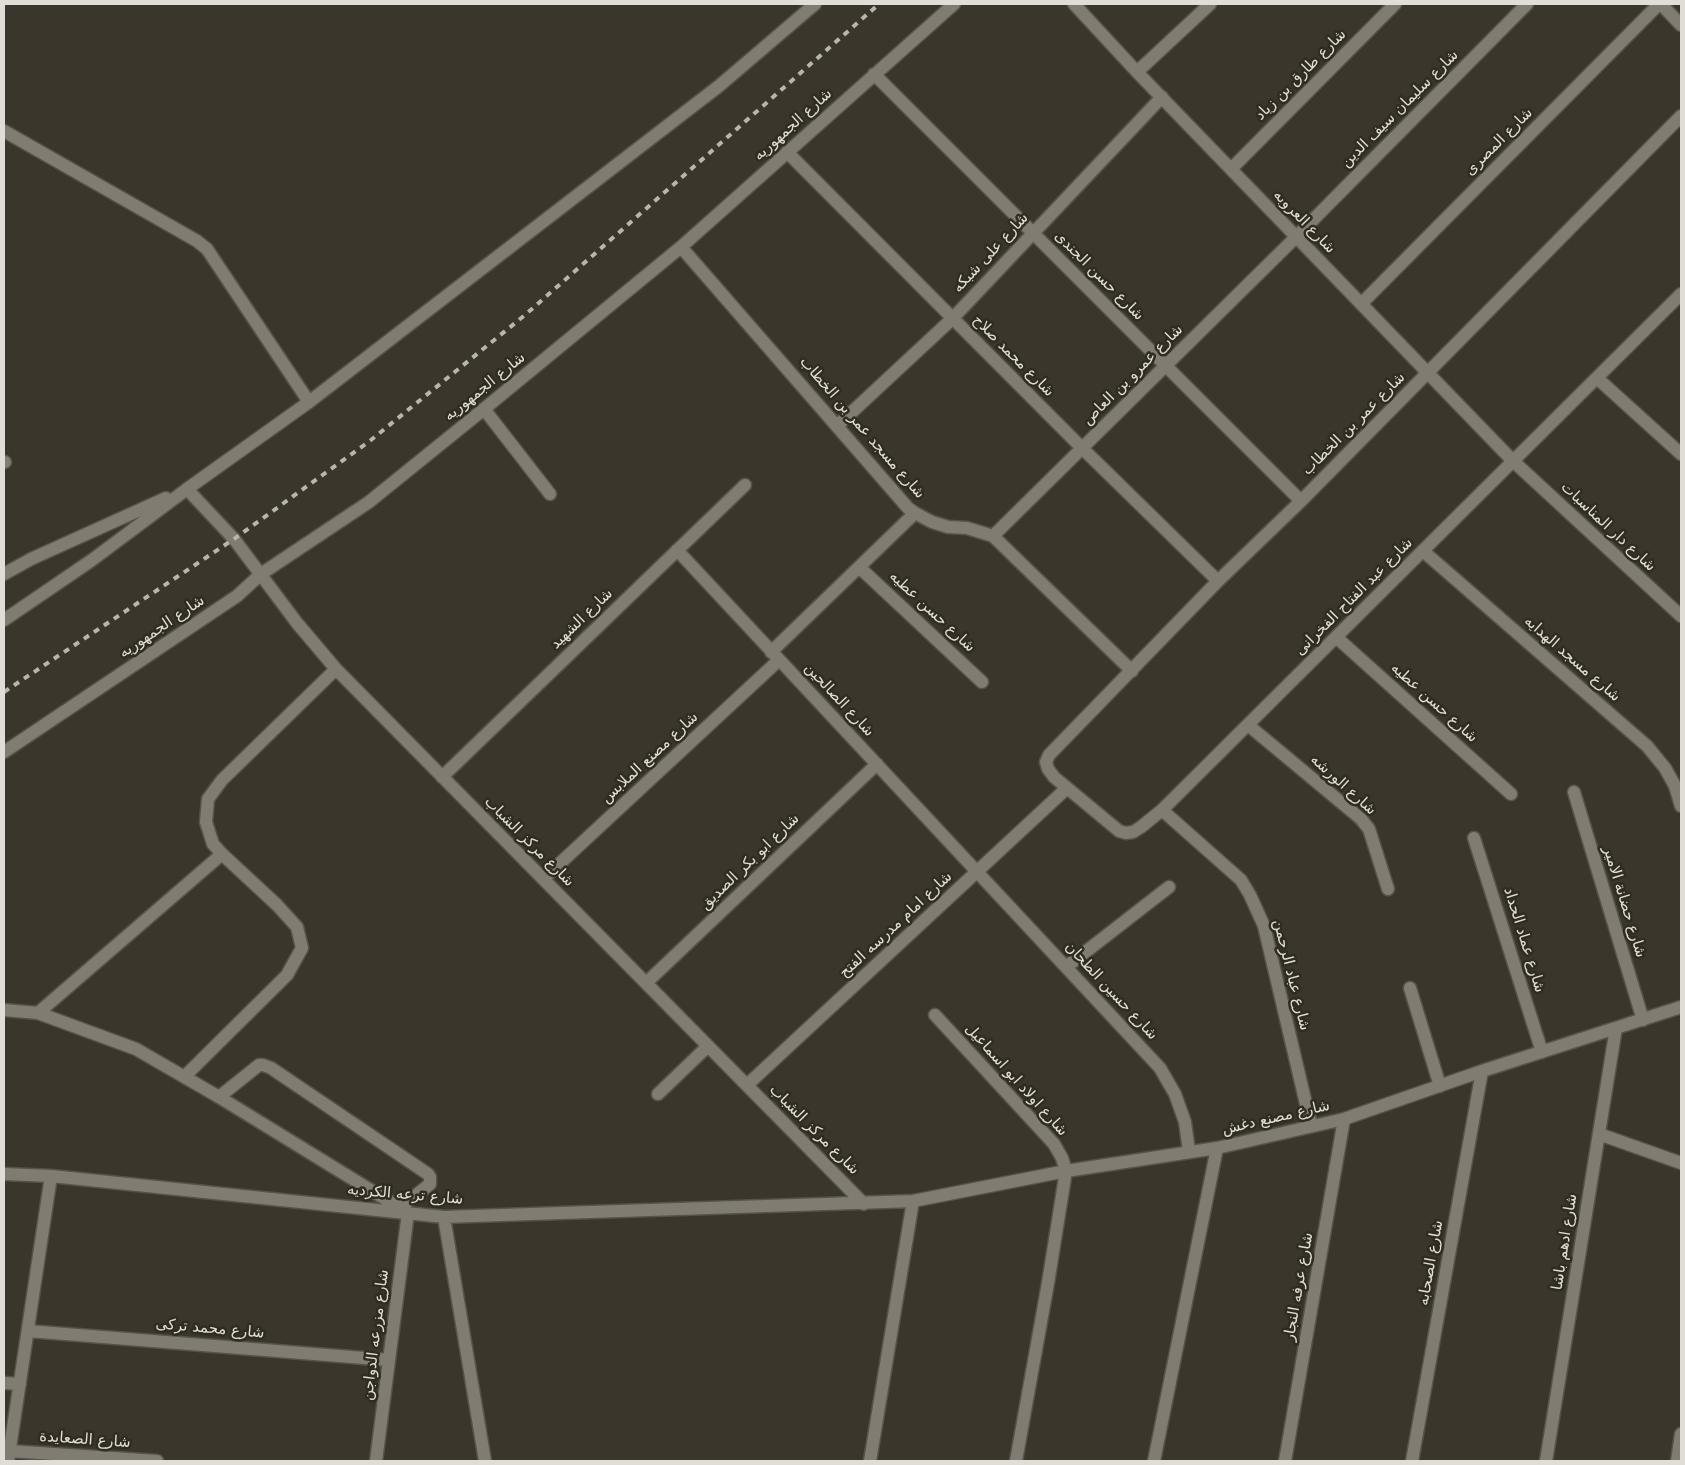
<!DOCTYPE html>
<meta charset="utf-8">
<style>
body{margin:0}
#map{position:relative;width:1685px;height:1465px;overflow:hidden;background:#3a362c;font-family:"DejaVu Sans",sans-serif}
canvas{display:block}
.frame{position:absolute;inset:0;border:5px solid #e0ddd7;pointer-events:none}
</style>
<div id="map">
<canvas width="1685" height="1465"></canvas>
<div class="frame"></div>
</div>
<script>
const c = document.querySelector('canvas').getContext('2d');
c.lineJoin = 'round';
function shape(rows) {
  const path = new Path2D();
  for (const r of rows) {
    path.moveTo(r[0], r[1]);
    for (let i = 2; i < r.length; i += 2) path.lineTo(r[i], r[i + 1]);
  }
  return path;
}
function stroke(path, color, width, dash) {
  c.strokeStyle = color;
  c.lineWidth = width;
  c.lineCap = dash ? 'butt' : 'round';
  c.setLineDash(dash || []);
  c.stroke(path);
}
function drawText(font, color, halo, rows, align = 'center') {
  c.font = font + ' "DejaVu Sans",Cairo,sans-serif';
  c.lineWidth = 5;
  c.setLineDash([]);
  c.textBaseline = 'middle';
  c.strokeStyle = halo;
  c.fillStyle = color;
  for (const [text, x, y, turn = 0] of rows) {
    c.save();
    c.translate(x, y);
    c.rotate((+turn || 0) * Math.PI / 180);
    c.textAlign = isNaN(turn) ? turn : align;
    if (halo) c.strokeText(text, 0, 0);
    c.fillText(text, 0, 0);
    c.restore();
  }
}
const service = shape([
 [4,131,197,241,207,249,309,402],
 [484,409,550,494],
 [4,462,5,462],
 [658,1094,708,1046],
 [219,1097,259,1065,263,1065,271,1068,428,1174,430,1177,430,1184,400,1208]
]);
const minor = shape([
 [1074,4,1137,72,1513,461,1681,616],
 [1661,4,1681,25],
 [1137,72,1210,4],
 [874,74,1301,501],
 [1681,116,1301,501,1218,581,1049,755,1046,762,1048,769,1054,777,1119,831,1126,833,1133,832,1141,827,1162,810,1681,294],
 [787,152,1082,448,1218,581],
 [1231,169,1395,4],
 [681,247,908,508,915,513,932,522,948,527,967,528,993,536,1132,671],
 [1361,304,1659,4],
 [1597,378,1681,454],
 [838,425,952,319,1162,97],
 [187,489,234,539,297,623,336,669,864,1204],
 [993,536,1296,237,1527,4],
 [677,550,1160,1068,1175,1094,1185,1122,1189,1151],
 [1423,551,1647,746,1665,768,1675,786,1681,806],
 [859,567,982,682],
 [1336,637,1511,794],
 [771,652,915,513],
 [1248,725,1361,819,1369,829,1388,889],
 [4,752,237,596,261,574,369,502,484,409,681,247,954,4],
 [442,777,745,485],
 [1574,792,1643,1020],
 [1162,810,1241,880,1250,895,1264,926,1311,1125],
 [1474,838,1542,1052],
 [543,879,779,660],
 [1066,967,1169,887],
 [646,983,877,764],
 [1410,988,1440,1086],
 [4,1010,38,1013,136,1049,219,1097,408,1213,376,1461],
 [38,1013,222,854],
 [935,1015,1054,1144,1062,1158,1066,1171,1048,1283,1016,1461],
 [184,1077,287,975,302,948,297,927,277,905,222,854,213,844,206,822,208,799,222,780,336,669],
 [747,1085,1067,788],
 [1599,1134,1681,1163],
 [4,1174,51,1176,444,1217,913,1201,1066,1171,1217,1148,1344,1119,1482,1071,1681,1007],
 [444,1217,485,1461],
 [28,1331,389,1360],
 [4,1383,20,1384],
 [10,1451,157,1461],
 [8,1461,51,1176],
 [870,1461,913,1201],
 [1154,1461,1217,1148],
 [1285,1461,1344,1119],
 [1412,1461,1482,1071],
 [1546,1461,1616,1028],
 [1677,1461,1681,1434]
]);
const secondary = shape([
 [4,574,31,559,166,498],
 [4,620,92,560,187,489,309,402,719,86,815,4]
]);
const rail = shape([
 [4,692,234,539,371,440,525,315,879,4]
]);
const streetNames = [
 ["شارع طارق بن زياد",1301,75,-45],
 ["شارع سليمان سيف الدين",1400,109,-45],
 ["شارع الجمهوريه",793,125,-42],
 ["شارع المصرى",1499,142,-45],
 ["شارع العروبه",1304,222,46],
 ["شارع على شبكه",991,253,-47],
 ["شارع حسن الجندى",1099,276,45],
 ["شارع محمد صلاح",1013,356,45],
 ["شارع عمرو بن العاص",1133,375,-45],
 ["شارع الجمهوريه",485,387,-39],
 ["شارع عمر بن الخطاب",1354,424,-45],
 ["شارع مسجد عمر بن الخطاب",862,428,49],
 ["شارع دار المناسبات",1608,527,43],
 ["شارع عبد الفتاح الفخرانى",1354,597,-45],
 ["شارع حسن عطيه",932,612,43],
 ["شارع الشهيد",582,619,-44],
 ["شارع الجمهوريه",162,627,-34],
 ["شارع مسجد الهدايه",1572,659,41],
 ["شارع الصالحين",839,700,47],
 ["شارع حسن عطيه",1434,703,42],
 ["شارع مصنع الملابس",650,758,-43],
 ["شارع الورشه",1343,785,42],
 ["شارع مركز الشباب",529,842,45],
 ["شارع ابو بكر الصديق",750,862,-44],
 ["شارع حضانة الامير",1624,902,73],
 ["شارع امام مدرسه الفتح",896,925,-43],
 ["شارع عماد الحداد",1524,940,73],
 ["شارع عباد الرحمن",1291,975,76],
 ["شارع حسين الطحان",1111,991,47],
 ["شارع اولاد ابو اسماعيل",1016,1080,48],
 ["شارع مصنع دغش",1276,1118,-13],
 ["شارع مركز الشباب",814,1130,45],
 ["شارع ترعه الكرديه",405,1195,5],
 ["شارع ادهم باشا",1565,1242,-81],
 ["شارع الصحابه",1431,1263,-80],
 ["شارع عرفه النجار",1299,1287,-80],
 ["شارع محمد تركى",210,1329,5],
 ["شارع مزرعه الدواجن",376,1335,-83],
 ["شارع الصعايدة",85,1440,4]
];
stroke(service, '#56534b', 15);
stroke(minor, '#56534b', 15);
stroke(secondary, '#56534b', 15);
stroke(service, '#817c72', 12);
stroke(minor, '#817c72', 12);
stroke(secondary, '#817c72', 12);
stroke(rail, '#b8b5ae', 4, [6, 6]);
drawText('15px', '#e0ddd7', '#302c22', streetNames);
</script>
